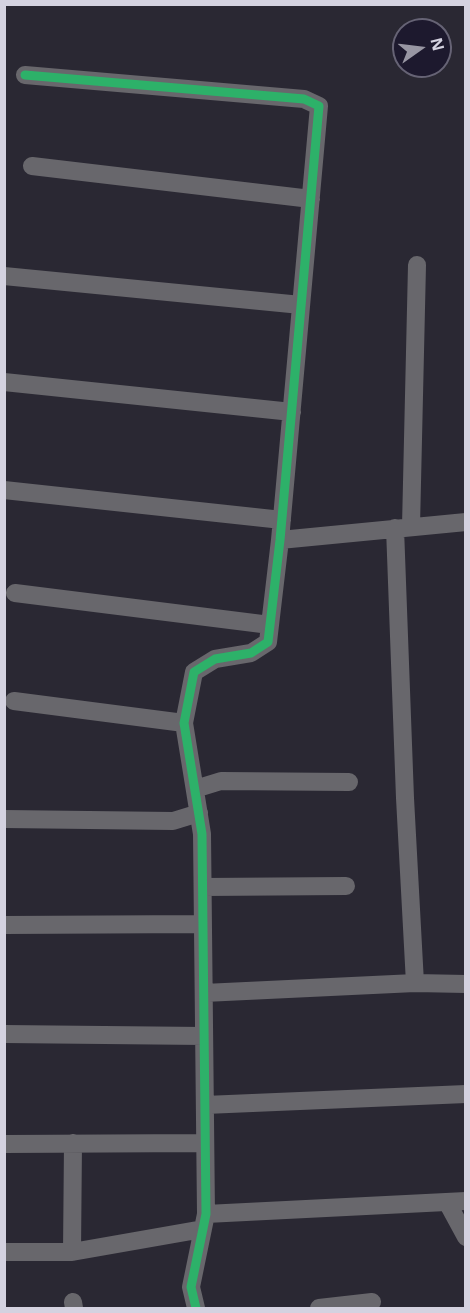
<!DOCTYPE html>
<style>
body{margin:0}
#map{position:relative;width:470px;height:1313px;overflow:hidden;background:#2a2833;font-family:"Open Sans",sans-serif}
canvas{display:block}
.frame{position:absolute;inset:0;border:6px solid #d4d2e0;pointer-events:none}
.north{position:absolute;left:392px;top:18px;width:60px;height:60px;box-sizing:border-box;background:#1d192e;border:2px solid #666375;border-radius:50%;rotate:76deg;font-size:16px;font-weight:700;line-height:24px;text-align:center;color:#d4d2e0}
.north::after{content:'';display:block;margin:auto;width:21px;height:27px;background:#9896a3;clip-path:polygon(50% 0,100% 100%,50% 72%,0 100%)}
</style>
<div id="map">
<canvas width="470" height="1313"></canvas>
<div class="frame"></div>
<div class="north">N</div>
</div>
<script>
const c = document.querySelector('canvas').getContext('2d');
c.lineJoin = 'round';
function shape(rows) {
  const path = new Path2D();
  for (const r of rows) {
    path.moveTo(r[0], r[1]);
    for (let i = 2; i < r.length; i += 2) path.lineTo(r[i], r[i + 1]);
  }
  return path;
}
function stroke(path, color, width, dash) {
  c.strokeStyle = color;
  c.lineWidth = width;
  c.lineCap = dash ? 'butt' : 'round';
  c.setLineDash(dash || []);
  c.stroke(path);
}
const minor = shape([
 [25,75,304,99,319,106,280,540,268,642,251,653,215,659,194,672,184,723,202,834,206,1214,191,1287,196,1308],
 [32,166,311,199],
 [4,276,301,305],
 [4,382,292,412],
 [4,490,282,520],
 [411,526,417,265],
 [395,528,405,798,415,983],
 [280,540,466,522],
 [15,593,270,625],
 [14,701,184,723],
 [195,789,221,781,349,782],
 [4,819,173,821,199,813],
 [203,887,346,886],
 [4,925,203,924],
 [204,993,415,983,466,984],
 [4,1034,204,1036],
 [205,1105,466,1094],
 [4,1144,205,1143],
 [447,1202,466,1237],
 [206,1214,466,1201],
 [4,1252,72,1252,203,1229],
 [72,1252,73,1143],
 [73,1302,74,1308],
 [319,1308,372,1302]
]);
const cycleway = shape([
 [25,75,304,99,319,106,280,540,268,642,251,653,215,659,194,672,184,723,202,834,206,1214,191,1287,196,1308]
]);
stroke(minor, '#68676c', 18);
stroke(cycleway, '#2db169', 9);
</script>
